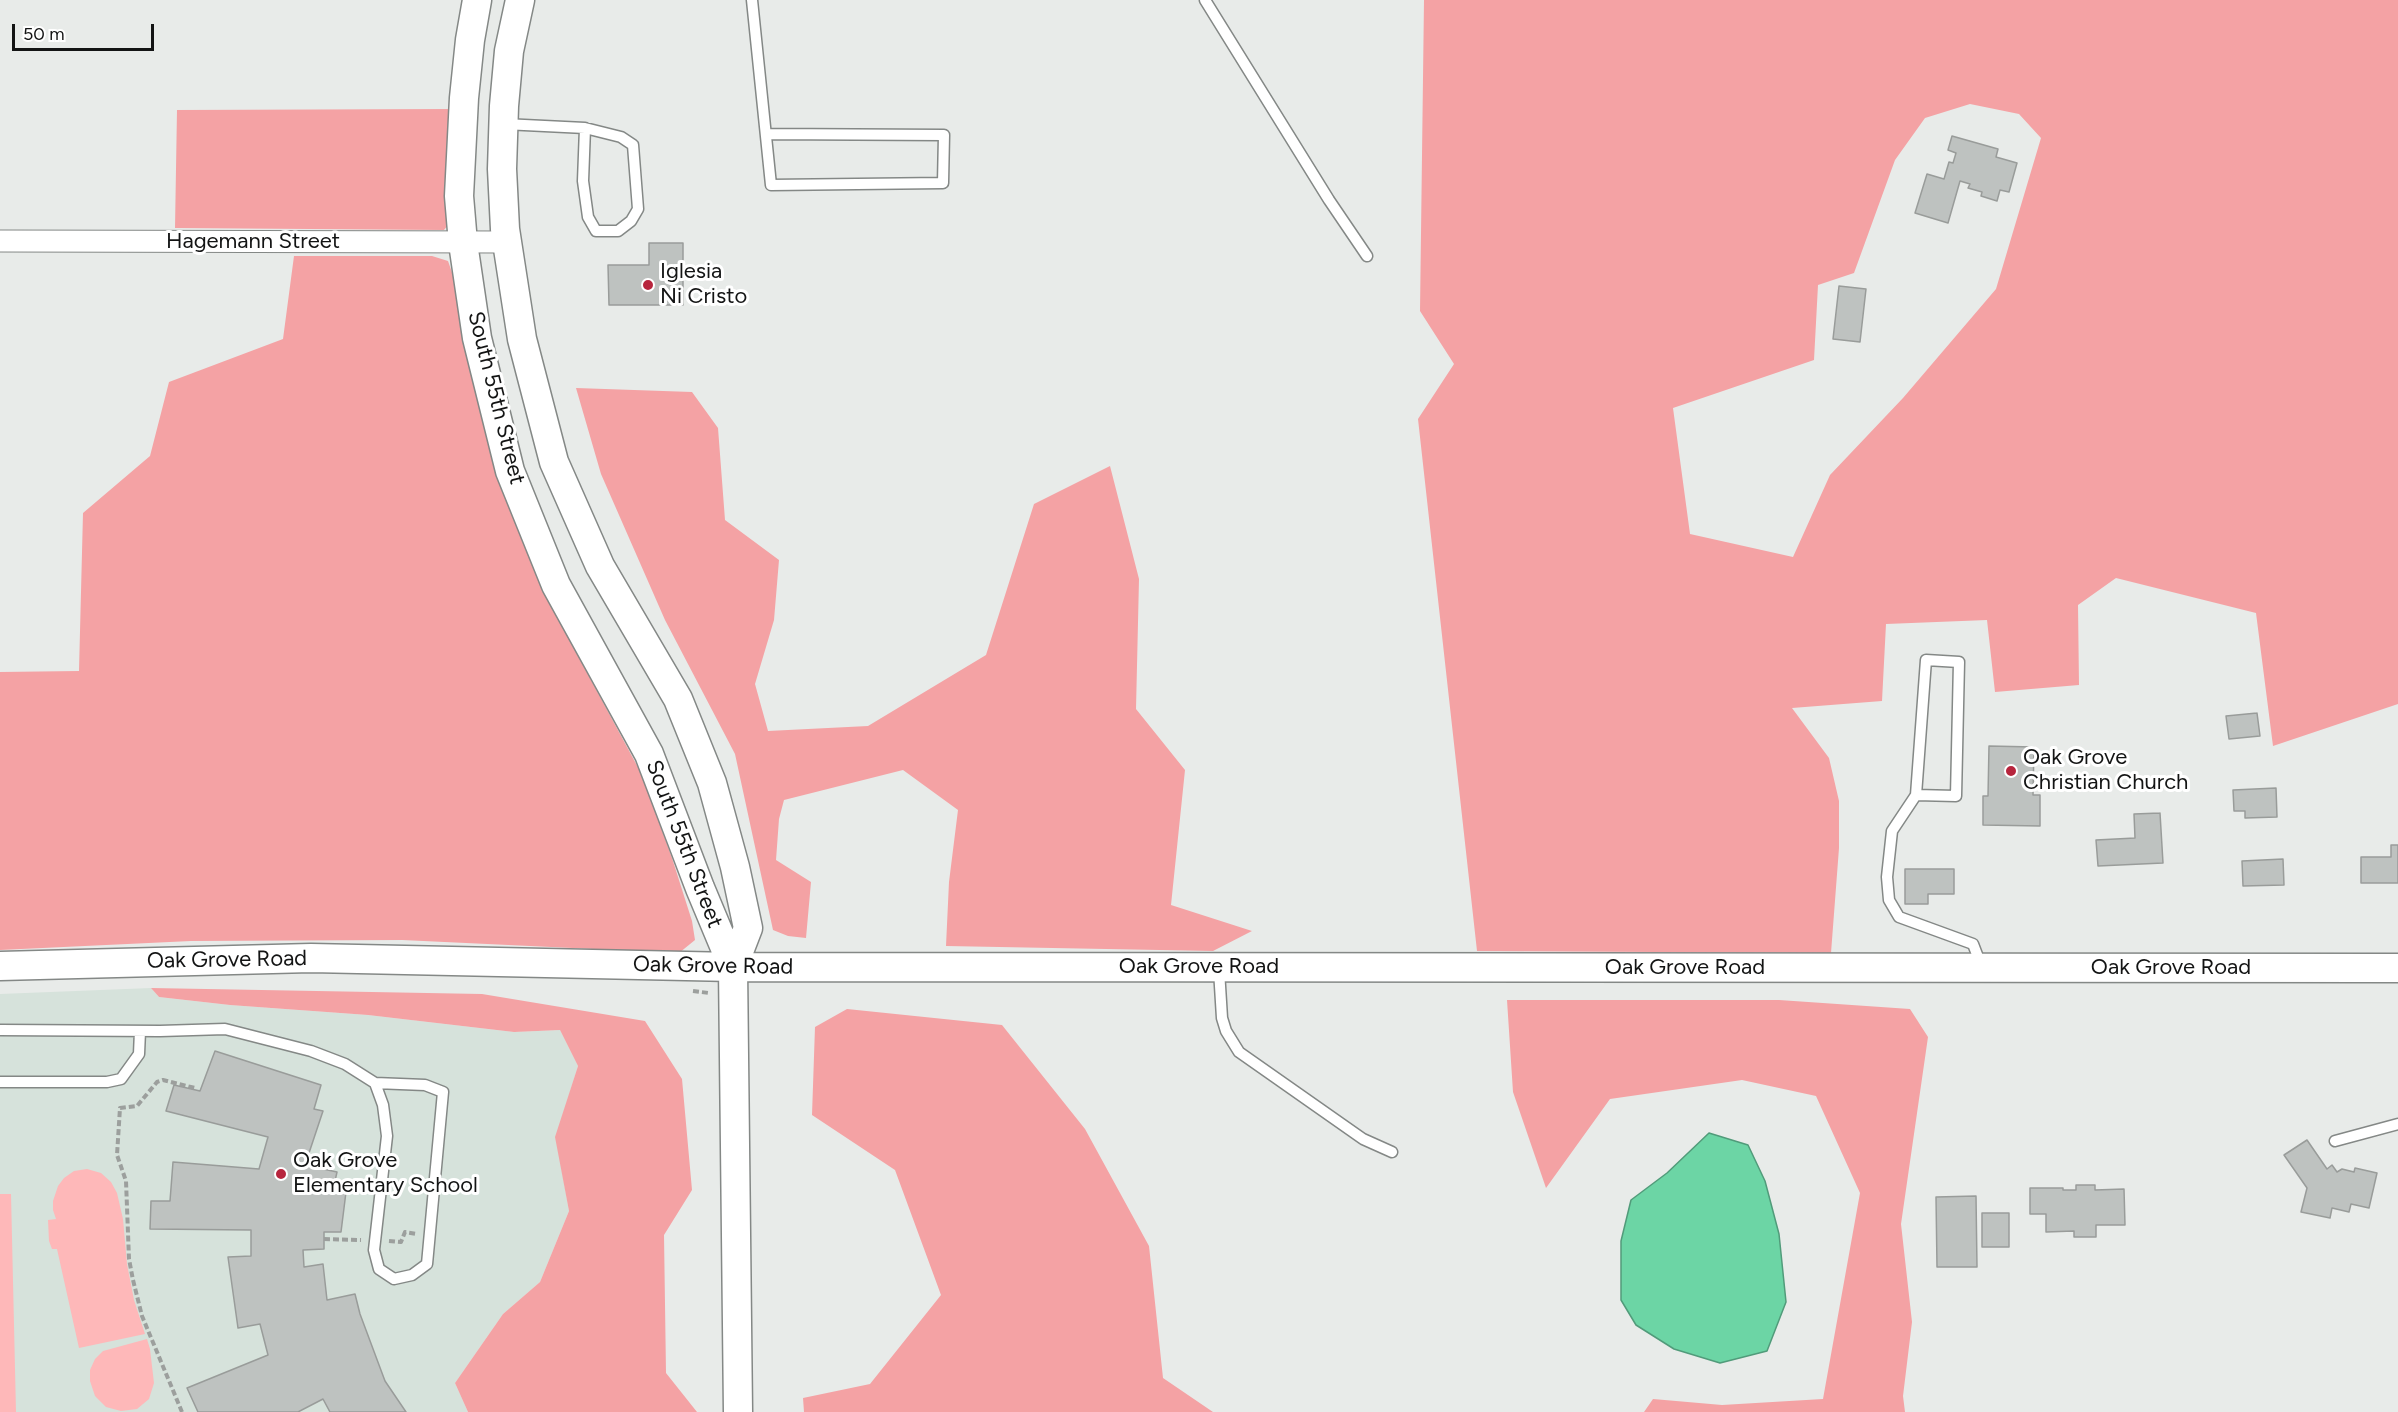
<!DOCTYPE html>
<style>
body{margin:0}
#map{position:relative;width:2398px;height:1412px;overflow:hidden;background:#e8ebe9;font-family:Figtree,sans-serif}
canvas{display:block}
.scale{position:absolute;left:12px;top:24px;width:142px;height:27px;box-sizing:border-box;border:3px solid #131414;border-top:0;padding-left:8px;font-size:18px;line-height:21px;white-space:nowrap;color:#131414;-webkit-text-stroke:4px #fff;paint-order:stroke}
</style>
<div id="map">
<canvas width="2398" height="1412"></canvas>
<div class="scale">50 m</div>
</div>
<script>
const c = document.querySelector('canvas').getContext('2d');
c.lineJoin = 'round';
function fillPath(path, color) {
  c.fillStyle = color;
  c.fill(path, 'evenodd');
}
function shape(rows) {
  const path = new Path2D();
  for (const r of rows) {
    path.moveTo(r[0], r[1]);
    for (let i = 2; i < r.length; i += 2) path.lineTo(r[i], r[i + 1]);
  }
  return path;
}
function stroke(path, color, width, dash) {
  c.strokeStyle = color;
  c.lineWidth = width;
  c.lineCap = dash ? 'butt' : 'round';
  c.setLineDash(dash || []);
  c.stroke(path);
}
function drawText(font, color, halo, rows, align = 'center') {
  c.font = font + ' Figtree,sans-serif';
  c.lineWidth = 6;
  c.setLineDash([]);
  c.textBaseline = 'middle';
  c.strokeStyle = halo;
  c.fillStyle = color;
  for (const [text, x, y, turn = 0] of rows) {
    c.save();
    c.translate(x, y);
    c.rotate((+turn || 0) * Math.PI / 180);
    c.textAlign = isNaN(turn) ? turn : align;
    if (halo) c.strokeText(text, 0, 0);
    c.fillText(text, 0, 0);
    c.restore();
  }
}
const built = shape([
 [151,988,159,997,230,1005,368,1015,514,1032,560,1030,578,1066,556,1137,569,1211,540,1282,503,1314,455,1383,468,1412,0,1412,0,994]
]);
const green = shape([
 [87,1169,101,1173,111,1182,117,1193,123,1219,127,1264,134,1300,145,1334,79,1348,57,1249,52,1249,49,1241,48,1220,56,1219,53,1210,53,1201,58,1186,64,1178,74,1171],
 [0,1194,11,1194,16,1412,0,1412],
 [147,1339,150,1349,154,1383,149,1399,137,1409,121,1411,106,1407,95,1396,90,1381,90,1370,95,1359,103,1351]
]);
const forest = shape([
 [1424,0,2398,0,2398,704,2273,746,2256,613,2116,578,2078,605,2079,685,1995,692,1987,620,1886,624,1882,701,1792,708,1829,758,1839,801,1839,848,1831,953,1477,951,1418,419,1454,364,1420,311],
 [1970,104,2019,114,2041,138,1996,289,1903,398,1830,475,1793,557,1690,534,1673,408,1814,360,1818,285,1854,273,1895,160,1925,118],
 [455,109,452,220,444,230,175,228,177,110],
 [294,256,432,256,448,261,455,281,488,444,541,587,641,773,672,858,692,921,695,940,679,953,402,940,191,941,0,950,0,672,79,671,83,513,150,456,169,382,283,339],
 [576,388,692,392,718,428,725,520,779,560,774,620,755,684,768,731,868,726,986,655,1034,504,1110,466,1139,579,1136,709,1185,770,1171,905,1252,931,1213,951,946,946,949,882,958,810,903,770,784,800,779,819,776,860,811,882,806,938,788,936,773,930,735,754,665,620,601,474],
 [151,988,482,994,645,1021,682,1079,692,1190,664,1235,666,1373,697,1412,468,1412,455,1383,503,1314,540,1282,569,1211,555,1137,578,1066,560,1030,514,1032,368,1015,230,1005,159,997],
 [1507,1000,1779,1000,1910,1009,1928,1037,1901,1224,1912,1322,1903,1396,1905,1412,1644,1412,1653,1399,1722,1405,1823,1399,1860,1193,1816,1096,1742,1080,1610,1099,1546,1188,1513,1092],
 [847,1009,1002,1025,1085,1129,1149,1246,1163,1378,1213,1412,804,1412,803,1398,870,1384,941,1295,895,1170,812,1115,815,1027]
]);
const water = shape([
 [1709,1133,1748,1145,1765,1181,1779,1234,1786,1302,1767,1351,1720,1363,1674,1349,1636,1325,1621,1300,1621,1241,1631,1200,1667,1173,1709,1133]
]);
const building = shape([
 [1952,136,1998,149,1996,157,2017,163,2009,192,2000,190,1997,201,1981,196,1982,192,1968,188,1970,184,1960,181,1948,223,1915,213,1927,174,1944,179,1949,162,1953,163,1956,153,1948,150,1952,136],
 [649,243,683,243,683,305,609,305,608,265,649,265,649,243],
 [1839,286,1866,289,1860,342,1833,339,1839,286],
 [2257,713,2260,736,2229,739,2226,716,2257,713],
 [1989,746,2034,747,2033,795,2040,795,2040,826,1983,825,1983,796,1988,796,1989,746],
 [2276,788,2277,817,2245,818,2245,811,2234,811,2233,790,2276,788],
 [2160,813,2163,863,2098,866,2096,840,2135,838,2134,814,2160,813],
 [2391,845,2398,845,2398,883,2361,883,2361,857,2391,857,2391,845],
 [2283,859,2284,885,2243,886,2242,861,2283,859],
 [1905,869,1954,869,1954,894,1928,894,1928,904,1905,904,1905,869],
 [215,1051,321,1085,314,1109,323,1111,305,1165,337,1172,333,1190,346,1192,341,1232,324,1232,324,1249,303,1250,304,1267,323,1264,327,1300,355,1294,360,1314,385,1381,406,1412,330,1412,323,1399,298,1412,198,1412,187,1388,268,1355,260,1324,238,1328,228,1257,251,1256,251,1230,150,1229,151,1201,170,1201,173,1162,259,1169,268,1137,166,1111,174,1085,200,1091,215,1051],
 [2307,1140,2327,1169,2332,1165,2337,1172,2342,1169,2354,1172,2355,1168,2377,1173,2369,1208,2351,1204,2349,1212,2332,1208,2330,1218,2301,1212,2307,1188,2284,1155,2307,1140],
 [2076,1185,2095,1185,2095,1190,2124,1189,2125,1225,2096,1225,2096,1237,2074,1237,2074,1231,2046,1232,2046,1214,2030,1214,2030,1188,2063,1188,2063,1190,2076,1190,2076,1185],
 [1976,1196,1977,1267,1937,1267,1936,1197,1976,1196],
 [1982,1213,2009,1213,2009,1247,1982,1247,1982,1213]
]);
const path = shape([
 [693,991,709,993],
 [324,1239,361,1240],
 [389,1241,401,1242,405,1232,417,1234],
 [182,1412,142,1316,133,1280,129,1259,126,1181,117,1155,120,1108,137,1106,157,1082,163,1080,195,1088]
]);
const lane = shape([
 [752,0,771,185,943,183,944,135,766,134],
 [1205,0,1329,200,1367,256],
 [504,124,585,128,621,137,633,145,638,209,631,221,618,231,596,231,588,217,583,181,585,128],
 [1916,795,1956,796,1959,662,1926,660,1916,795,1892,831,1887,877,1889,900,1899,917,1973,944,1981,965],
 [1219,970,1222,1018,1226,1031,1239,1052,1363,1139,1392,1152],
 [0,1030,160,1031,225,1029,311,1051,345,1064,375,1083],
 [0,1082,107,1082,121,1079,139,1054,140,1031],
 [375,1083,425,1085,443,1092,427,1264,412,1275,394,1279,379,1269,374,1250,387,1136,383,1105,375,1083],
 [2335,1141,2398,1124]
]);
const street = shape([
 [0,241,507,242]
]);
const secondary = shape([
 [477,0,470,40,464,98,459,196,463,243,477,338,510,471,556,585,649,754,700,888,733,967],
 [520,0,509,51,504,106,502,169,505,229,522,339,554,462,600,566,678,699,712,783,735,867,748,928,733,967,738,1412],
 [0,966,311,958,733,967,2398,968]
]);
const markers = [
 [648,285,6,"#b7253d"],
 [2011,771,6,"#b7253d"],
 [281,1174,6,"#b7253d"]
];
const streetNames = [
 ["Hagemann Street",253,242],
 ["South 55th Street",496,398,76],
 ["South 55th Street",684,844,69],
 ["Oak Grove Road",227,960,-1],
 ["Oak Grove Road",713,966,1],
 ["Oak Grove Road",1199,967],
 ["Oak Grove Road",1685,968],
 ["Oak Grove Road",2171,968]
];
const poiNames = [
 ["Iglesia",660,272],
 ["Ni Cristo",660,297],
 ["Oak Grove",2023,758],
 ["Christian Church",2023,783],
 ["Oak Grove",293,1161],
 ["Elementary School",293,1186]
];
fillPath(built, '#d6e2db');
fillPath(green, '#feb8b9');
fillPath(forest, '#f4a2a4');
fillPath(water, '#6cd5a5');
stroke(water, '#519b7a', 1.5);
fillPath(building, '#bec2c0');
stroke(building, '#999c9a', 1.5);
stroke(lane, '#848886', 13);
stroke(street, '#848886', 23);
stroke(secondary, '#848886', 31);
stroke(path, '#9c9f9d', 4, [6, 3]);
stroke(lane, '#fff', 10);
stroke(street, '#fff', 21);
stroke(secondary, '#fff', 28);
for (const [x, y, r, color] of markers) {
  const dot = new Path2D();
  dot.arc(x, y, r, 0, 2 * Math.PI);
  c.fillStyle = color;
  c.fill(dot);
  stroke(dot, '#fff', 2);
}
drawText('22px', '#131414', '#fff', streetNames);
drawText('22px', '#131414', '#fff', poiNames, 'left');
</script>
